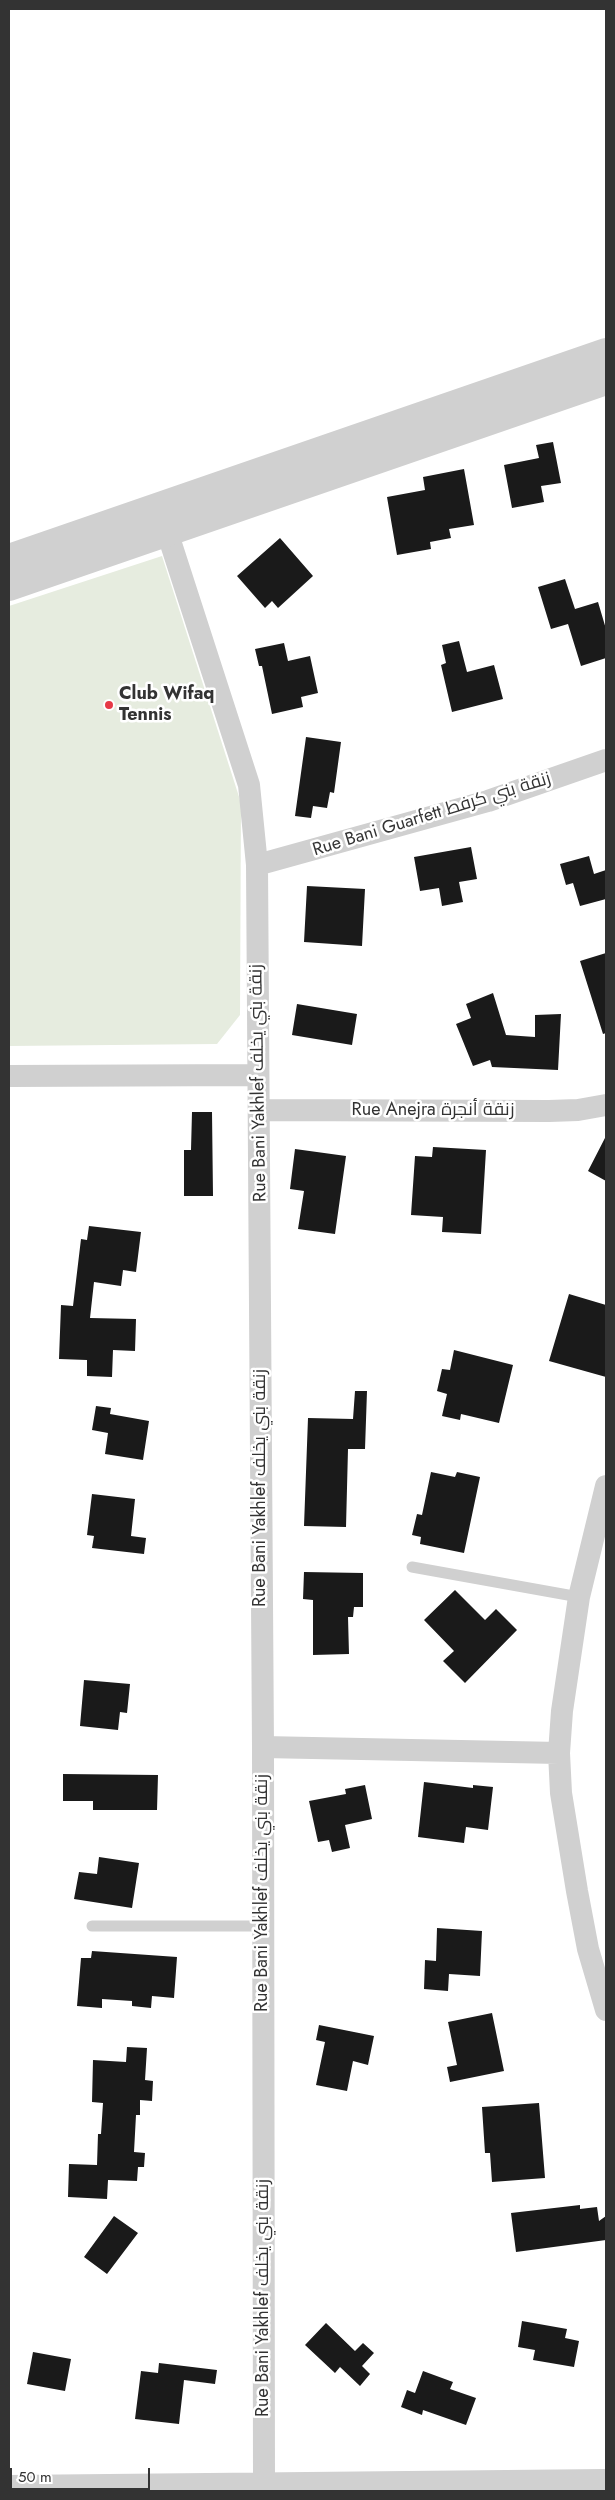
<!DOCTYPE html>
<meta charset="utf-8">
<style>
body{margin:0}
#map{position:relative;width:615px;height:2500px;overflow:hidden;background:#fff;font-family:Jost,sans-serif}
canvas{display:block}
.frame{position:absolute;inset:0;border:10px solid #333;pointer-events:none}
.scale{position:absolute;left:10px;top:2468px;width:140px;height:22px;box-sizing:border-box;border:2px solid #333;border-top:0;padding-left:6px;font-size:15px;line-height:18px;white-space:nowrap;color:#333;-webkit-text-stroke:4px #fff;paint-order:stroke}
</style>
<div id="map">
<canvas width="615" height="2500"></canvas>
<div class="frame"></div>
<div class="scale">50 m</div>
</div>
<script>
const c = document.querySelector('canvas').getContext('2d');
c.lineJoin = 'round';
function fillPath(path, color) {
  c.fillStyle = color;
  c.fill(path, 'evenodd');
}
function shape(rows) {
  const path = new Path2D();
  for (const r of rows) {
    path.moveTo(r[0], r[1]);
    for (let i = 2; i < r.length; i += 2) path.lineTo(r[i], r[i + 1]);
  }
  return path;
}
function stroke(path, color, width, dash) {
  c.strokeStyle = color;
  c.lineWidth = width;
  c.lineCap = dash ? 'butt' : 'round';
  c.setLineDash(dash || []);
  c.stroke(path);
}
function drawText(font, color, halo, rows, align = 'center') {
  c.font = font + ' Jost,Cairo,sans-serif';
  c.lineWidth = 5;
  c.setLineDash([]);
  c.textBaseline = 'middle';
  c.strokeStyle = halo;
  c.fillStyle = color;
  for (const [text, x, y, turn = 0] of rows) {
    c.save();
    c.translate(x, y);
    c.rotate((+turn || 0) * Math.PI / 180);
    c.textAlign = isNaN(turn) ? turn : align;
    if (halo) c.strokeText(text, 0, 0);
    c.fillText(text, 0, 0);
    c.restore();
  }
}
const green = shape([
 [162,556,241,803,240,1015,217,1044,9,1046,9,606]
]);
const building = shape([
 [553,442,561,483,541,486,544,502,512,508,504,465,539,458,536,445],
 [464,469,474,525,449,529,451,538,430,542,431,549,397,555,387,497,425,490,423,477],
 [280,538,313,576,278,608,272,601,265,608,237,576],
 [565,579,575,609,598,602,606,629,606,658,581,666,568,624,551,629,538,587],
 [459,641,467,672,494,665,503,699,452,712,441,665,446,663,442,645],
 [284,643,288,661,310,656,318,693,301,697,303,707,272,714,262,666,259,666,255,649],
 [306,737,341,742,334,793,330,792,327,808,313,806,311,818,295,816],
 [471,847,477,879,459,882,463,902,442,906,439,888,420,891,414,857],
 [589,856,594,874,606,870,606,899,580,906,573,883,566,885,560,864],
 [307,886,365,889,362,946,304,942],
 [606,953,606,1033,603,1034,580,961],
 [493,993,506,1035,535,1037,535,1015,561,1014,558,1070,492,1067,490,1060,473,1066,456,1024,471,1018,466,1004],
 [297,1004,357,1014,352,1045,292,1035],
 [192,1112,212,1112,213,1196,184,1196,184,1150,191,1150],
 [606,1136,606,1181,588,1171],
 [433,1147,486,1150,481,1234,442,1232,443,1217,411,1215,415,1156,432,1157],
 [295,1149,346,1156,335,1234,298,1229,304,1191,290,1189],
 [89,1226,141,1232,136,1272,123,1270,121,1286,94,1282,90,1318,136,1319,135,1351,113,1350,112,1377,87,1376,87,1360,59,1359,61,1305,73,1306,81,1239,87,1240],
 [569,1294,606,1305,606,1377,549,1361],
 [454,1350,513,1365,499,1423,461,1414,460,1420,442,1416,447,1394,437,1391,442,1369,450,1370],
 [355,1391,367,1391,365,1449,348,1449,346,1527,304,1526,308,1418,353,1419],
 [96,1406,111,1408,110,1414,149,1421,143,1460,105,1454,108,1433,92,1430],
 [431,1472,455,1477,457,1472,480,1477,464,1553,420,1544,421,1537,412,1535,417,1514,422,1515],
 [92,1494,135,1499,131,1536,146,1538,144,1554,92,1548,94,1536,87,1535],
 [304,1572,363,1573,363,1607,354,1607,353,1617,348,1617,349,1654,313,1655,313,1600,303,1599],
 [455,1590,485,1620,496,1609,517,1630,465,1683,443,1661,454,1651,424,1620],
 [84,1680,130,1684,127,1713,120,1712,118,1730,80,1726],
 [63,1774,158,1775,157,1810,93,1810,93,1801,63,1801],
 [424,1782,473,1788,473,1785,493,1787,488,1830,466,1827,464,1843,418,1837],
 [365,1785,372,1819,345,1825,350,1848,332,1852,329,1840,318,1842,309,1801,346,1794,345,1789],
 [99,1857,139,1863,132,1908,74,1899,79,1872,97,1874],
 [437,1928,482,1931,480,1976,449,1974,448,1991,424,1989,425,1960,436,1961],
 [92,1951,177,1957,174,1998,152,1996,151,2008,132,2006,132,2001,102,1999,102,2008,77,2006,81,1958,91,1958],
 [492,2013,504,2071,450,2082,447,2067,457,2065,448,2022],
 [319,2025,374,2036,368,2065,353,2061,347,2091,316,2085,325,2042,316,2040],
 [127,2047,147,2048,145,2080,153,2081,152,2101,140,2100,140,2115,136,2115,134,2152,145,2153,144,2167,138,2167,137,2181,108,2180,107,2199,68,2197,69,2164,97,2165,98,2134,101,2134,103,2103,92,2102,93,2060,126,2062],
 [539,2103,545,2178,492,2182,490,2153,485,2153,482,2107],
 [580,2205,580,2209,597,2207,599,2221,606,2216,606,2240,516,2252,511,2213],
 [114,2216,138,2233,107,2274,84,2257],
 [522,2321,567,2329,565,2338,579,2341,574,2367,533,2360,535,2350,518,2347],
 [326,2323,355,2351,363,2343,374,2353,362,2366,370,2374,360,2386,340,2367,335,2373,305,2345],
 [33,2352,71,2359,65,2391,27,2384],
 [159,2363,217,2370,215,2384,184,2380,179,2424,135,2419,141,2371,158,2373],
 [423,2371,453,2382,450,2389,476,2398,466,2425,423,2410,422,2415,401,2407,407,2390,415,2393]
]);
const service = shape([
 [412,1567,579,1597],
 [92,1926,263,1926]
]);
const minor = shape([
 [162,516,249,785,257,865,263,1747,264,2484],
 [257,865,488,801,606,760],
 [9,1076,258,1075],
 [259,1110,549,1111,578,1110,606,1105],
 [606,1486,579,1597,562,1711,559,1753,561,1793,577,1891,588,1949,606,2010],
 [263,1747,559,1753],
 [9,2486,606,2480]
]);
const tertiary = shape([
 [9,558,606,352],
 [9,587,606,381]
]);
const markers = [
 [109,705,5,"#e63946"]
];
const poiNames = [
 ["Club Wifaq",119,695],
 ["Tennis",119,716]
];
const streetNames = [
 ["Rue Bani Guarfett زنقة بني كرفط",432,815,-17],
 ["Rue Bani Yakhlef زنقة بني يخلف",259,1083,-91],
 ["Rue Anejra زنقة أنجرة",433,1111],
 ["Rue Bani Yakhlef زنقة بني يخلف",261,1488,-90],
 ["Rue Bani Yakhlef زنقة بني يخلف",263,1893,-90],
 ["Rue Bani Yakhlef زنقة بني يخلف",264,2298,-90]
];
fillPath(green, '#e6ecdf');
fillPath(building, '#1a1a1a');
stroke(service, '#d0d0d0', 11);
stroke(minor, '#d0d0d0', 22);
stroke(tertiary, '#d0d0d0', 28);
for (const [x, y, r, color] of markers) {
  const dot = new Path2D();
  dot.arc(x, y, r, 0, 2 * Math.PI);
  c.fillStyle = color;
  c.fill(dot);
  stroke(dot, '#fff', 2);
}
drawText('bold 18px', '#333', '#fff', poiNames, 'left');
drawText('18px', '#333', '#fff', streetNames);
</script>
